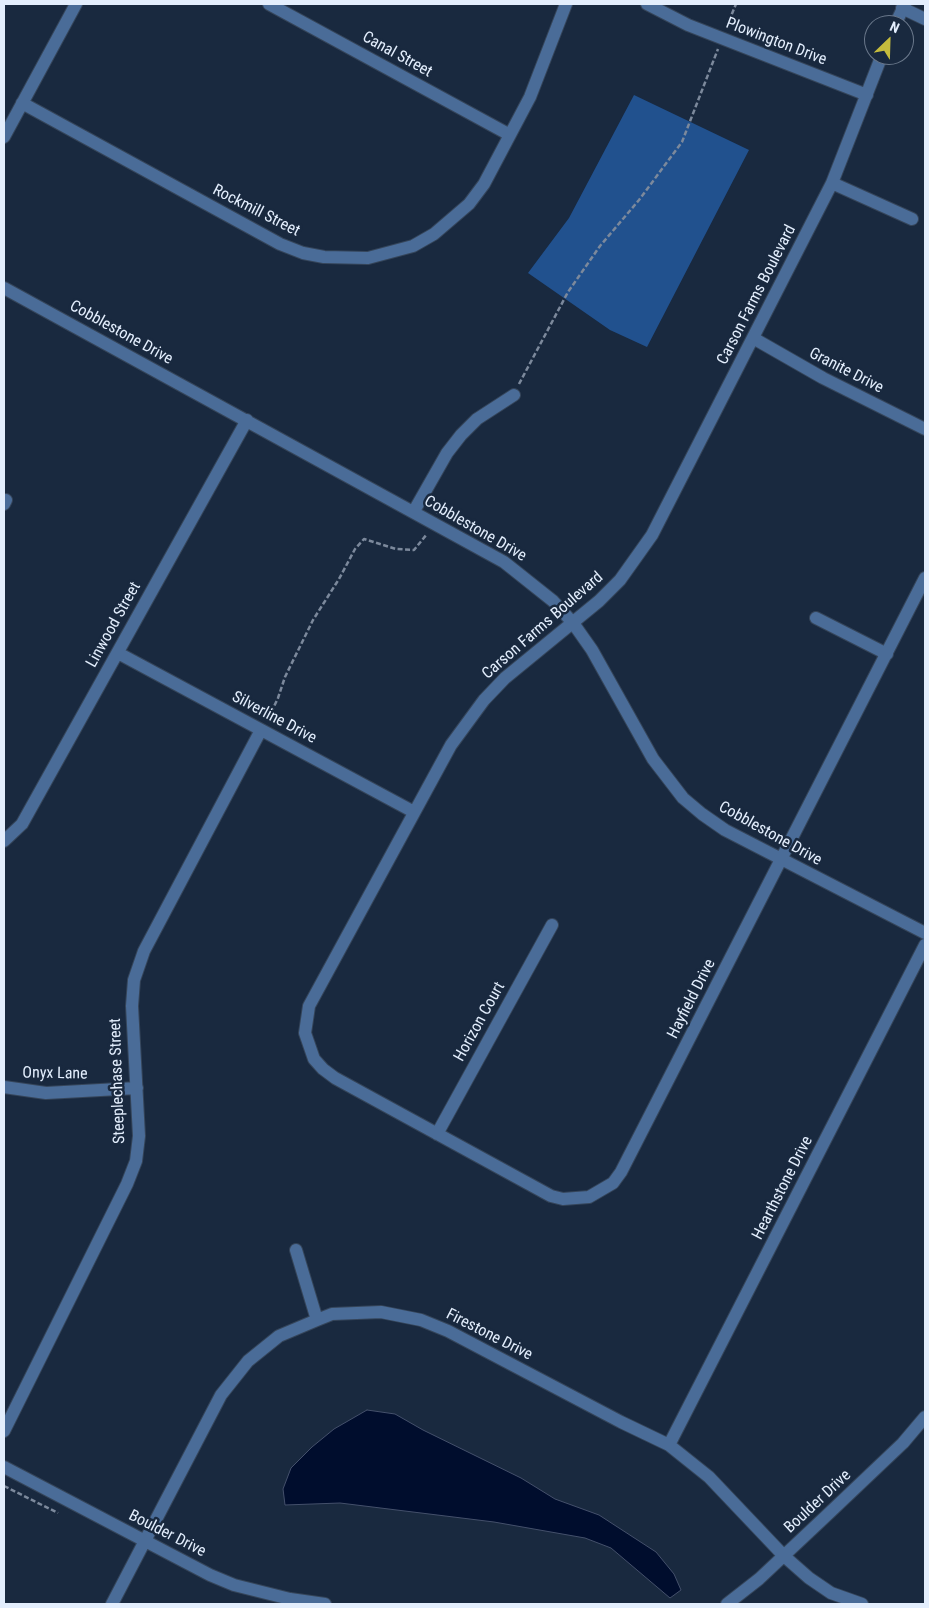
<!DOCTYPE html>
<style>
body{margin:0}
#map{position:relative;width:929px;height:1608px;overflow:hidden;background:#19293f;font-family:"Roboto Condensed",sans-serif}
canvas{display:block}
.frame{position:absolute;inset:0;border:5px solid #e3eefd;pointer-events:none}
.north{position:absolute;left:864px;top:15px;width:50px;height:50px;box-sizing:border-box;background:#19293f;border:1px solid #6a788b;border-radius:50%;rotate:24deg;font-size:14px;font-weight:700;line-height:20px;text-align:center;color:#e3eefd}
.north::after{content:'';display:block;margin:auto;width:18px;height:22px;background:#c5bc3d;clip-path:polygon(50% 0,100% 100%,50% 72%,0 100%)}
</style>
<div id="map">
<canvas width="929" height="1608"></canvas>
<div class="frame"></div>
<div class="north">N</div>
</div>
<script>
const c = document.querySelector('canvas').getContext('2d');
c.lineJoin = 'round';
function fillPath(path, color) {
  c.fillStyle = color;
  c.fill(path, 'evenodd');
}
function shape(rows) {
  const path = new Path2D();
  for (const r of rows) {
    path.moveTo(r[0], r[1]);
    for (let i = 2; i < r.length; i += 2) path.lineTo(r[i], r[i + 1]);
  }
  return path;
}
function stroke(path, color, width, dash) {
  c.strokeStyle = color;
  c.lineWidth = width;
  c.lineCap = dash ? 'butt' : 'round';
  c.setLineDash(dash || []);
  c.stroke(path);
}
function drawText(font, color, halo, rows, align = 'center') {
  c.font = font + ' "Roboto Condensed",sans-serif';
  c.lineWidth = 5;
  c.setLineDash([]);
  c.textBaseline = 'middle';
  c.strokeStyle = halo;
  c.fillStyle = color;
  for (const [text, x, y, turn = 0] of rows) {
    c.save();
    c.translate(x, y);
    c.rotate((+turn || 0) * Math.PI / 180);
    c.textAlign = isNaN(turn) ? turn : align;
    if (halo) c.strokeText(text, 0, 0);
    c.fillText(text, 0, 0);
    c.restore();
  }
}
const green = shape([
 [634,95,749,150,647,347,610,330,528,273,569,218]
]);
const water = shape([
 [367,1410,395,1414,423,1430,521,1478,555,1499,599,1515,656,1552,674,1574,681,1590,670,1598,611,1548,585,1538,494,1522,340,1503,285,1505,283,1489,291,1468,312,1447,334,1429,367,1410]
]);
const path = shape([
 [726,28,736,4],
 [519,384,568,292,600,246,639,200,682,142,718,49],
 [437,514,441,506],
 [268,719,278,698,285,677,313,620,339,579,355,549,364,539,396,549,414,550,427,534],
 [4,1486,58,1513]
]);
const minor = shape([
 [269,4,510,135],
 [647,4,688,25,867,95],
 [902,8,925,19],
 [895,25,905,4],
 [882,55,832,183,652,535,620,580,599,601,505,678,484,700,451,745,309,1006,305,1033,314,1059,323,1069,335,1078,551,1196,563,1199,589,1197,613,1183,621,1172,925,578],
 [22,103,280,244,303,253,324,257,368,258,413,246,434,234,469,204,484,184,530,97,566,4],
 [4,137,76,4],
 [832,183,912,219],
 [4,288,504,562,553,601,573,623,592,650,653,759,683,798,702,814,725,830,925,933],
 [753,338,823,378,925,429],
 [4,504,6,500],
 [414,511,447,453,461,435,477,419,514,395],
 [816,618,887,654],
 [118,653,414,812],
 [4,841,22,824,247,420],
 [4,1087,46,1093,137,1088],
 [437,1134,552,925],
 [296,1250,317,1320],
 [4,1431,127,1184,136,1161,139,1136,132,1006,134,980,144,951,261,730],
 [669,1445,925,945],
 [4,1467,210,1575,234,1585,290,1599,325,1604],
 [112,1604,221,1395,248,1361,279,1336,317,1320,332,1314,381,1312,421,1320,448,1331,621,1422,669,1445,709,1477,784,1556,809,1578,831,1593,862,1604],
 [727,1604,759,1579,825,1517,903,1443,925,1417]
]);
const streetNames = [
 ["Plowington Drive",776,42,21],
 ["Canal Street",397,55,29],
 ["Rockmill Street",256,211,27],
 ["Carson Farms Boulevard",757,295,-63],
 ["Cobblestone Drive",121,333,29],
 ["Granite Drive",846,371,27],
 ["Cobblestone Drive",475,529,30],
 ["Linwood Street",114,625,-61],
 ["Carson Farms Boulevard",543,626,-41],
 ["Silverline Drive",274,718,28],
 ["Cobblestone Drive",770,834,29],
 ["Hayfield Drive",692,999,-63],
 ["Horizon Court",480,1022,-61],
 ["Onyx Lane",55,1074,1],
 ["Steeplechase Street",118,1081,-92],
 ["Hearthstone Drive",783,1188,-63],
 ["Firestone Drive",489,1335,27],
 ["Boulder Drive",818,1502,-43],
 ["Boulder Drive",167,1534,27]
];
fillPath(green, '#21518e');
fillPath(water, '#000d2d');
stroke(water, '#44506b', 1);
stroke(minor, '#35455a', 14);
stroke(path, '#7c899c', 2.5, [5, 2.5]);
stroke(minor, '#4a6c98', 12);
drawText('16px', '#e3eefd', '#19293f', streetNames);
</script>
